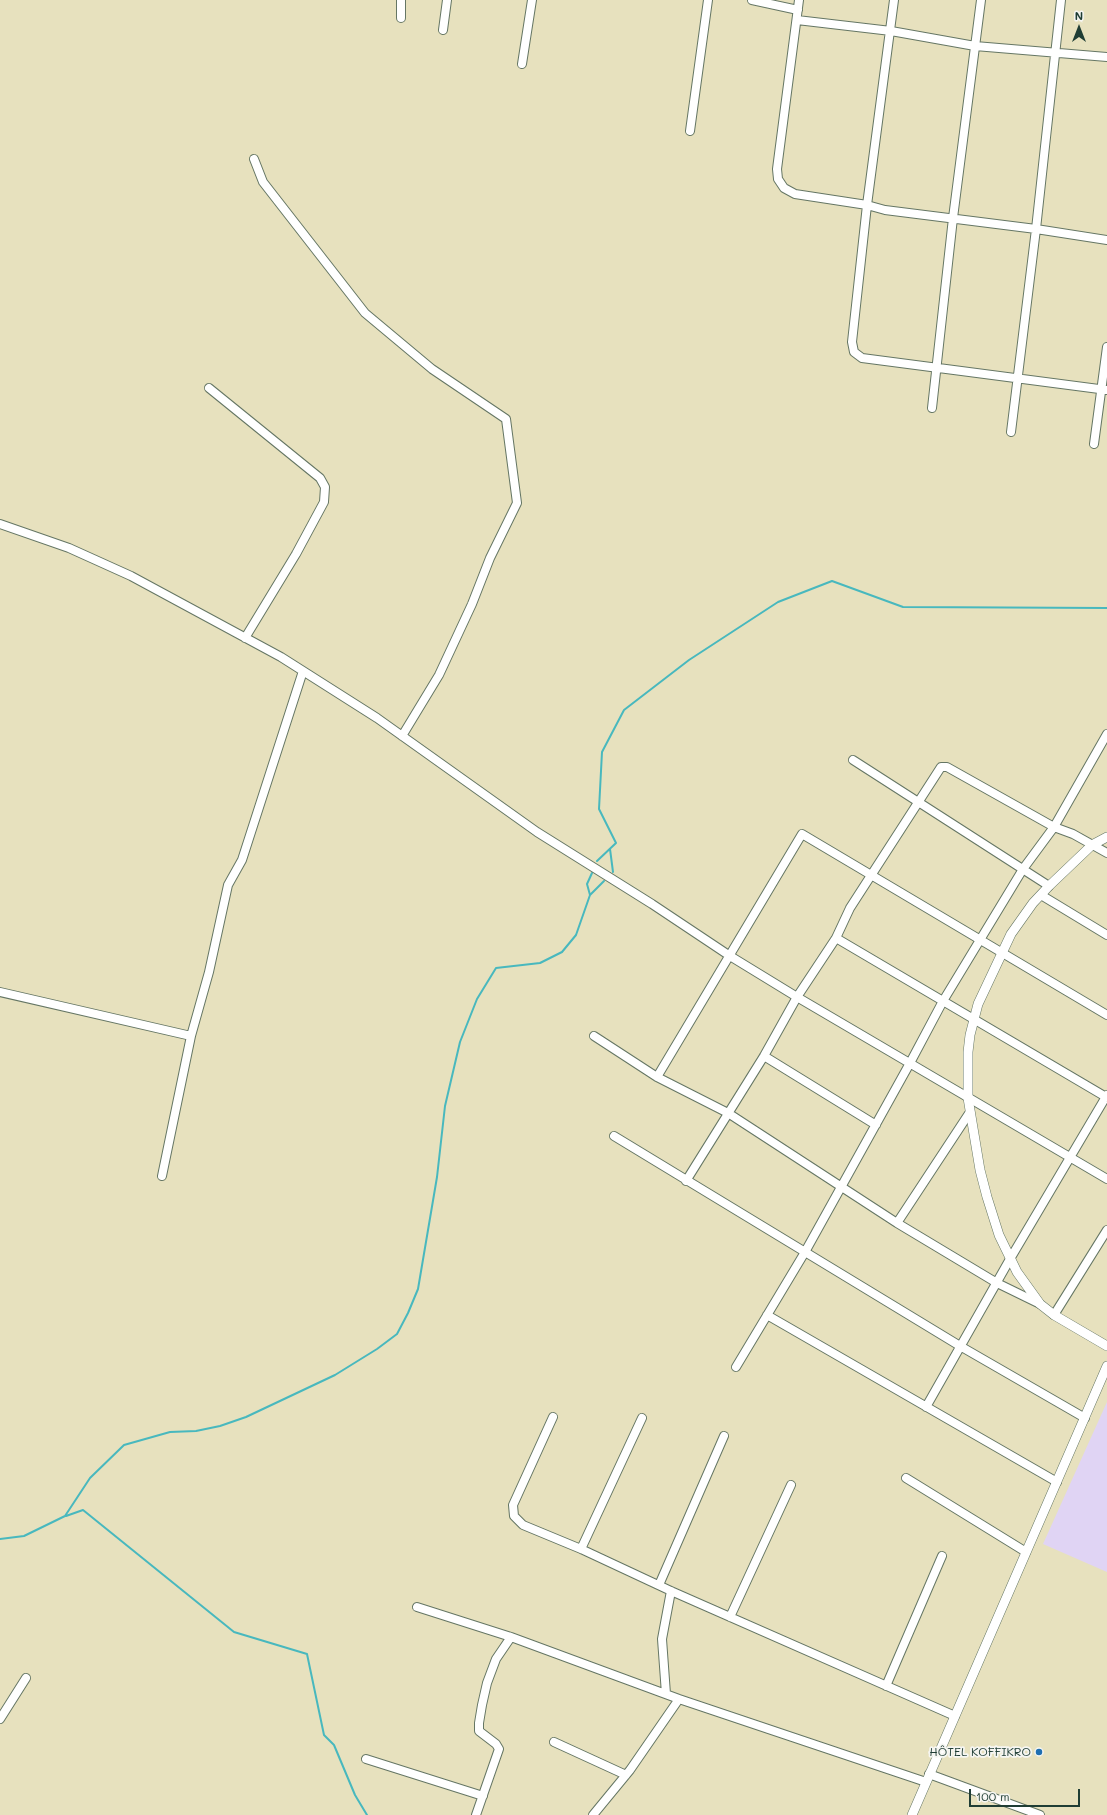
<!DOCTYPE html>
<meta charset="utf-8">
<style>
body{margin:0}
#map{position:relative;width:1107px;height:1815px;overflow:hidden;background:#e7e1be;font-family:Mali,sans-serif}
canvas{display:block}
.north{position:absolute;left:1059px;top:8px;width:40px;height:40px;-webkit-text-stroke:3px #f6f6f2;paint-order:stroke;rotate:0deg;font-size:11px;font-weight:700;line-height:16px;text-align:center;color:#1f3d34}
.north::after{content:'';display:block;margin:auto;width:14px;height:18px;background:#1f3d34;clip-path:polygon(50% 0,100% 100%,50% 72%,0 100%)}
.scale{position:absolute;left:969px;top:1789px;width:111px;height:18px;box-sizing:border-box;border:2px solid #1f3d34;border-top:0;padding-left:5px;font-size:12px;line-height:14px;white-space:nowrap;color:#1f3d34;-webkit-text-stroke:3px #f6f6f2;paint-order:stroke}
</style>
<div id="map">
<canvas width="1107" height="1815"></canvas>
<div class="north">N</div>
<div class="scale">100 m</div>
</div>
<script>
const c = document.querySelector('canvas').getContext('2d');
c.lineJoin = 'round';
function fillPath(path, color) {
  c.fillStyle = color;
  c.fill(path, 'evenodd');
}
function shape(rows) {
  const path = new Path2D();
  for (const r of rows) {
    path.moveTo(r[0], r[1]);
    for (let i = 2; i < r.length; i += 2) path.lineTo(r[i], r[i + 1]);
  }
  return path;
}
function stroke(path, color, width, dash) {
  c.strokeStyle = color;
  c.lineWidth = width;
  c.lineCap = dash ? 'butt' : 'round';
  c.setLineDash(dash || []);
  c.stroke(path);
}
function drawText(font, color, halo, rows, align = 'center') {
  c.font = font + ' Mali,sans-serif';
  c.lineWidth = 3.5;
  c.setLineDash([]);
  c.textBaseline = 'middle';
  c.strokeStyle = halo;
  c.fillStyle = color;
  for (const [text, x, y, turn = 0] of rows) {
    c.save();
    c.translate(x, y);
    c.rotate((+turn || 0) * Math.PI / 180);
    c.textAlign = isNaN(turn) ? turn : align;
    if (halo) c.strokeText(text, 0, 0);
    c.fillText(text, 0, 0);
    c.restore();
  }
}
const built = shape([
 [1107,1402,1107,1572,1043,1544]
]);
const stream = shape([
 [610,849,613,872],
 [597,861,616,843,599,809,602,752,624,710,689,660,778,602,832,581,903,607,1107,608],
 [590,895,604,881],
 [66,1516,83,1510,234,1632,307,1654,324,1735,334,1745,355,1795,367,1815],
 [0,1539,24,1536,65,1516,90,1478,124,1445,170,1432,196,1431,220,1426,246,1417,335,1375,377,1349,397,1334,408,1313,418,1289,437,1177,445,1106,460,1042,477,999,496,968,540,963,562,952,576,935,590,895,587,884,592,873]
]);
const minor = shape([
 [401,0,401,18],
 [752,0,798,10],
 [799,0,777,169,778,179,784,188,795,194,867,205,885,210,1036,229,1107,240],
 [894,0,867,205,852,342,854,352,862,358,1107,390],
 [797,20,891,31,975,46,1107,57],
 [443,30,447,0],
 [522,64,532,0],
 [690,131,708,0],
 [254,159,263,182,365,313,432,369,506,419,517,503,490,558,472,604,439,675,402,736],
 [209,388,320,478,325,487,324,502,296,554,245,638],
 [932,408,953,218,981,0],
 [1011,432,1036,229,1061,0],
 [1094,444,1107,347],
 [0,524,69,548,131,576,281,657,377,718,537,832,652,904,730,956,797,997,1107,1179],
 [853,760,1049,886],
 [1041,895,1107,935],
 [836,938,1106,1097],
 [0,992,191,1036],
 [594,1036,657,1077,728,1113,897,1223,997,1283,1040,1304],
 [764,1056,876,1125],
 [657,1077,802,834,1107,1015],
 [614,1136,960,1346,1085,1418],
 [162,1176,191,1036,209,972,228,885,242,860,303,671],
 [686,1181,764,1056,797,997,836,938,850,908,941,767,947,767,1054,827,1073,834,1107,853],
 [897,1223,970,1112],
 [767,1315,1057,1482],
 [1054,1315,1107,1230],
 [736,1367,805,1252,910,1063,943,1001,1023,869,1054,827,1107,734],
 [926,1407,1010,1259,1107,1095],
 [553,1417,513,1505,514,1516,523,1525,581,1549,671,1591,955,1716],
 [906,1478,1026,1552],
 [581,1549,642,1418],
 [659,1585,724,1436],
 [417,1607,511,1637,679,1699,926,1782],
 [730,1617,791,1485],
 [886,1686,942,1556],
 [666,1694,662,1639,671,1591],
 [0,1719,26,1678],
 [554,1742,626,1775],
 [366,1759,483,1796],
 [929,1774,1040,1815],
 [476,1815,499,1749,496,1744,479,1731,479,1723,482,1705,487,1683,496,1659,511,1637],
 [593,1815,630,1770,679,1699]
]);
const tertiary = shape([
 [1107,837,1092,845,1049,886,1033,903,1011,934,978,1004,970,1035,968,1052,968,1098,980,1170,987,1197,999,1235,1017,1272,1040,1304,1054,1315,1107,1346],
 [912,1815,1107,1366]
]);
const markers = [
 [1039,1752,4,"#1f6fb2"]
];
const poiNames = [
 ["HÔTEL KOFFIKRO",1031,1752]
];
fillPath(built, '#e0d4f4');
stroke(stream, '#48b8be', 2);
stroke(minor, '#657664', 10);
stroke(tertiary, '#657664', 10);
stroke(minor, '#fff', 8);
stroke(tertiary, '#fff', 9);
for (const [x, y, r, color] of markers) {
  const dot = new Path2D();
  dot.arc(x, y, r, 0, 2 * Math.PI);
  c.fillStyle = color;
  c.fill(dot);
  stroke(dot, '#f6f6f2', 1.5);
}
drawText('12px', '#1f3d34', '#f6f6f2', poiNames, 'right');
</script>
